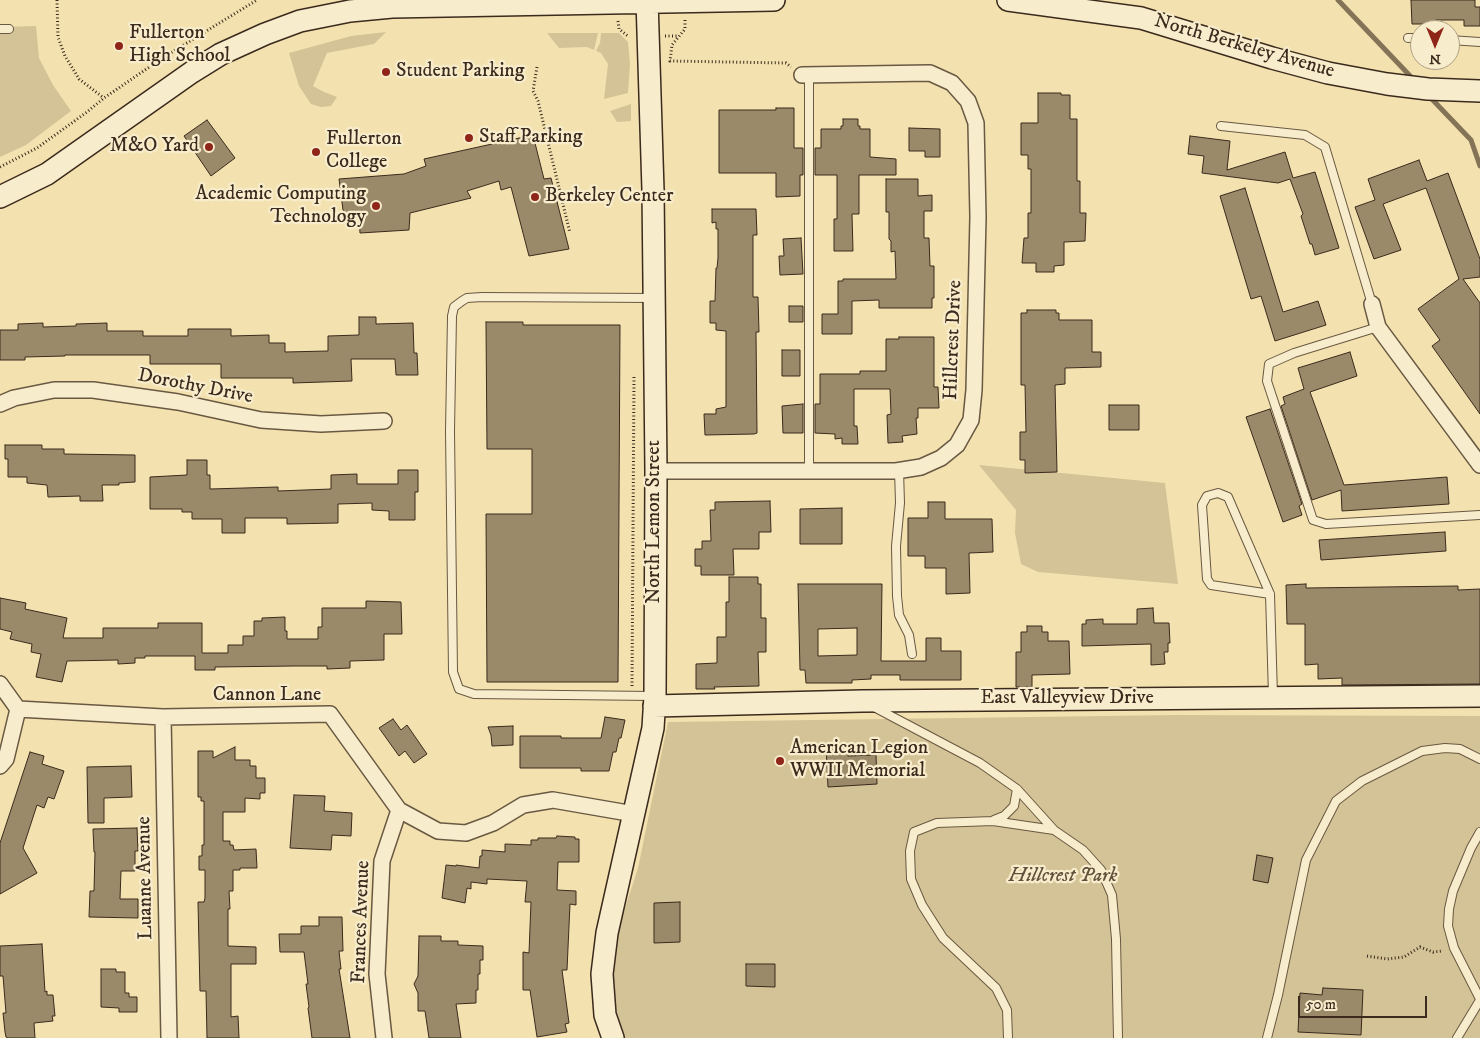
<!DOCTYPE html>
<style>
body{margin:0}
#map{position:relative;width:1480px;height:1038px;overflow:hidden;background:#f3e2af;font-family:"IM FELL DW Pica",serif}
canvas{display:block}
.north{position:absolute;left:1410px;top:20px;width:50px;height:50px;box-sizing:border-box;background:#f7eccb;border:1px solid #ac9e85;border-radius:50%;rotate:180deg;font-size:14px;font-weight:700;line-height:20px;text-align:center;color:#3b2a1d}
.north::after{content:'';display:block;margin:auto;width:18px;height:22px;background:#8f2418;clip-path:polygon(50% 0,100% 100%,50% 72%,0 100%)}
.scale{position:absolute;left:1298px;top:996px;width:129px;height:22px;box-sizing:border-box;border:2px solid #3b2a1d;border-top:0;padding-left:6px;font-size:15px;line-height:18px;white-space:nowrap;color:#3b2a1d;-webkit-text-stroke:4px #f7eccb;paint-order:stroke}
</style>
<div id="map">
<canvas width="1480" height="1038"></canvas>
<div class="north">N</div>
<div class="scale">50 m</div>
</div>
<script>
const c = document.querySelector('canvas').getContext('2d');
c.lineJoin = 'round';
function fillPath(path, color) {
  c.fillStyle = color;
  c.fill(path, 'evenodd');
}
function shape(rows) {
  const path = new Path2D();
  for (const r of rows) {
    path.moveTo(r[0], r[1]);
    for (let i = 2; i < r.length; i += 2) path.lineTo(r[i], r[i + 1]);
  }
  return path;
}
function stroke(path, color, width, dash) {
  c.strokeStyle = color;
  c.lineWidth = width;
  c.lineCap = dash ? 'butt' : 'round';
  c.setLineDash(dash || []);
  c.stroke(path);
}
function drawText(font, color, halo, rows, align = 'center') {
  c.font = font + ' "IM FELL DW Pica",serif';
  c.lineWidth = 4.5;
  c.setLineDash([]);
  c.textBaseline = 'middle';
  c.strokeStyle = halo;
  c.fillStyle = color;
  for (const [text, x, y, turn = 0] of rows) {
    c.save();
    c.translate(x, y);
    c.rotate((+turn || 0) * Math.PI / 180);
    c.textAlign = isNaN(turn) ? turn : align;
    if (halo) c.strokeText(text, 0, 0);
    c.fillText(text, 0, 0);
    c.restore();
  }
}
const green = shape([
 [36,26,39,58,53,85,71,111,26,145,0,157,0,27],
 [386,32,374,44,327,53,313,86,324,92,337,97,331,106,321,107,311,104,299,86,289,53,351,36],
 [547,33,598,33,594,50,587,47,559,48],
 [601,33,619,33,628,42,630,64,628,93,604,99,608,64,601,53,596,51,600,43],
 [631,104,631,121,617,122,610,111],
 [979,465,1165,483,1178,584,1038,572,1021,564,1015,533,1016,510],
 [1176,715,1480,716,1480,1038,621,1038,618,1029,606,966,638,868,668,722]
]);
const stream = shape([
 [1338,0,1414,80],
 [1428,95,1471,140,1480,166]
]);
const building = shape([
 [1411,0,1475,0,1475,7,1480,7,1480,26,1464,26,1464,20,1436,20,1436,24,1412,24,1411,0],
 [1038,93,1061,93,1061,95,1070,95,1070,119,1077,119,1077,181,1080,181,1080,213,1086,213,1085,241,1064,242,1064,265,1054,266,1054,272,1036,272,1036,263,1022,263,1024,238,1028,238,1028,213,1031,213,1031,169,1028,169,1028,155,1021,155,1021,123,1038,123,1038,93],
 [776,108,794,108,794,148,803,148,803,175,800,175,800,196,776,197,776,173,719,173,719,110,776,110,776,108],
 [843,119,858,119,858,126,860,126,860,129,870,129,870,157,896,159,896,175,859,175,859,214,852,214,853,251,834,251,834,219,837,219,837,175,815,175,815,148,821,148,821,129,841,129,841,126,843,126,843,119],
 [207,120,235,158,211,176,184,136,207,120],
 [909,128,940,129,940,157,925,157,925,151,909,151,909,128],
 [533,135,544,179,551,178,569,249,529,256,511,187,501,190,499,181,467,191,471,198,410,213,409,230,360,233,359,217,348,216,343,210,339,179,404,174,426,166,424,159,533,135],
 [1190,136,1230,141,1227,170,1285,152,1293,178,1315,172,1339,248,1315,255,1312,244,1310,244,1301,216,1303,214,1290,179,1278,183,1202,173,1204,156,1188,154,1190,136],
 [1419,160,1427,181,1448,173,1480,259,1480,277,1463,279,1480,303,1480,414,1432,346,1440,340,1418,309,1459,279,1426,188,1383,204,1401,250,1374,259,1355,207,1375,200,1368,179,1419,160],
 [886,179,918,179,918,196,932,195,932,211,924,211,924,238,929,238,930,266,934,266,934,298,932,298,932,308,879,308,879,300,852,301,852,334,822,334,822,314,838,314,838,281,843,281,843,279,896,279,895,251,891,252,891,241,889,239,889,212,886,212,886,179],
 [1245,188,1283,312,1318,301,1326,325,1275,341,1261,296,1251,299,1220,196,1245,188],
 [712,209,756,209,757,235,753,235,753,297,758,297,759,332,756,332,757,433,754,434,705,435,704,414,716,414,716,409,726,407,726,331,716,330,716,323,710,323,710,301,715,301,716,268,717,268,718,258,718,229,716,229,716,222,712,223,712,209],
 [801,238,803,274,780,275,779,256,784,256,783,239,801,238],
 [789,306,803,306,803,322,789,322,789,306],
 [1027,310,1056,310,1056,313,1059,313,1059,320,1092,320,1092,352,1101,352,1101,367,1065,368,1065,384,1055,385,1057,472,1025,473,1025,460,1020,460,1020,432,1026,432,1025,385,1021,385,1021,313,1027,313,1027,310],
 [359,317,376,317,376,324,413,323,414,353,417,353,418,375,396,375,395,359,351,359,352,381,293,383,293,378,221,378,221,364,150,364,150,355,65,355,65,356,25,357,25,360,0,360,0,330,18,330,18,324,43,323,43,327,76,326,76,324,107,323,107,331,143,331,143,336,188,336,188,329,231,329,231,336,269,335,269,343,285,343,285,352,328,351,328,336,359,335,359,317],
 [486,322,523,322,523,325,620,325,618,682,487,682,486,514,532,514,532,449,487,449,486,322],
 [899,337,934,337,934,387,938,387,939,408,918,408,918,418,916,418,917,434,902,436,903,442,888,443,887,415,891,414,890,389,854,389,854,426,857,426,858,444,842,444,842,438,835,439,835,434,815,433,815,404,820,404,820,374,860,374,860,371,886,371,886,339,899,339,899,337],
 [782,350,800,350,800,376,782,376,782,350],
 [1350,352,1357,376,1310,392,1344,485,1447,477,1449,504,1342,511,1341,490,1312,500,1281,406,1285,404,1283,397,1304,389,1298,368,1350,352],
 [803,404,803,433,783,433,782,406,803,404],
 [1109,405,1139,405,1139,430,1109,430,1109,405],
 [1270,409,1302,504,1299,506,1302,515,1283,522,1246,417,1270,409],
 [5,445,42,445,42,449,64,449,64,454,135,455,135,482,119,483,119,485,102,485,103,501,80,501,80,496,48,497,47,485,27,483,27,477,8,477,8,459,5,459,5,445],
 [187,460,207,460,207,475,210,475,210,489,278,487,278,491,331,489,331,475,357,474,357,484,398,484,398,470,418,470,418,492,415,492,415,520,389,520,389,511,372,510,372,503,338,504,338,523,287,524,287,518,245,518,245,533,222,533,222,519,192,519,192,512,182,512,182,509,150,509,150,477,187,475,187,460],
 [770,501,771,532,759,532,759,549,733,549,734,575,701,575,701,566,695,566,695,549,702,549,702,541,711,541,710,510,715,510,715,502,770,501],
 [928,502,945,502,945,519,992,519,993,552,969,553,970,593,946,594,946,568,925,568,925,556,908,556,908,518,928,518,928,502],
 [842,508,842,544,800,544,800,509,842,508],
 [1445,532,1446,551,1321,560,1319,540,1445,532],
 [729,577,758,577,758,584,761,584,761,618,766,618,766,652,758,652,759,686,714,687,715,689,696,689,696,664,717,663,717,637,726,637,726,602,729,602,729,577],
 [798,584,882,584,881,661,926,661,926,638,941,638,941,651,961,651,961,680,900,680,900,675,871,675,871,679,852,680,852,683,806,683,805,670,800,670,798,584],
 [857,628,857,655,818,656,818,629,857,628],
 [1306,584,1306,588,1458,586,1458,590,1480,589,1480,684,1342,685,1342,678,1318,679,1318,664,1305,665,1305,624,1287,624,1286,585,1306,584],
 [0,598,26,603,25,609,67,618,63,638,103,638,103,628,158,628,158,623,202,623,202,653,228,653,228,645,243,645,243,636,254,636,254,621,262,621,262,618,285,617,285,631,287,631,287,639,318,639,318,627,322,627,322,608,366,608,366,601,401,602,402,634,384,634,384,660,350,661,350,668,327,669,327,666,294,666,215,667,215,670,195,670,195,656,145,656,145,658,135,658,135,663,118,664,118,660,67,661,62,682,36,677,41,654,31,652,32,644,10,639,12,632,0,629,0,598],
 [1153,608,1154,623,1169,623,1170,643,1168,643,1168,652,1164,652,1165,664,1151,665,1151,644,1082,646,1082,624,1086,624,1086,620,1103,619,1103,624,1137,624,1137,609,1153,608],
 [1027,626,1042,626,1042,632,1048,632,1048,641,1069,641,1070,674,1032,675,1032,687,1016,687,1016,652,1021,652,1021,632,1027,632,1027,626],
 [605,717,625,720,621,738,619,738,616,752,613,752,609,771,581,771,581,768,520,768,520,736,561,736,561,738,601,738,605,717],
 [393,719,401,730,407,725,427,754,414,763,405,751,399,756,379,728,393,719],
 [513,726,513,745,492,746,491,735,488,727,513,726],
 [847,744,848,756,876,755,877,784,828,787,826,746,847,744],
 [235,747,235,760,250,760,250,766,256,766,256,778,265,778,265,793,260,793,260,799,245,798,245,812,223,812,223,841,230,841,230,845,233,845,234,850,256,849,257,868,240,868,240,870,233,870,233,891,229,891,230,909,228,909,228,946,256,947,256,964,231,964,231,1017,238,1016,239,1038,207,1038,206,991,200,991,198,902,204,902,205,898,205,870,199,870,199,856,202,856,202,845,204,845,204,801,201,801,201,797,198,797,198,751,213,751,213,758,235,747],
 [30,752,44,756,42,764,64,771,54,799,48,797,44,808,37,805,23,848,37,873,0,894,0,843,30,752],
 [131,766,132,797,104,798,104,823,88,823,87,767,131,766],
 [294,795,325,796,324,811,352,813,351,836,332,835,331,850,290,848,294,795],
 [137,828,138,851,135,851,135,871,121,871,120,899,138,899,138,918,89,917,90,891,94,891,95,852,94,852,93,829,137,828],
 [557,836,575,837,575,839,579,839,579,862,558,862,557,890,576,891,576,905,570,904,567,970,562,970,569,1023,565,1024,567,1032,537,1037,530,990,523,990,523,952,529,953,531,902,525,902,527,881,487,879,487,884,471,882,471,889,467,888,465,903,442,898,446,865,456,866,456,865,479,868,480,856,482,856,482,850,505,852,505,844,531,845,531,840,538,840,538,838,556,838,557,836],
 [1257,855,1273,858,1268,883,1253,880,1257,855],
 [680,902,680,942,654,943,654,903,680,902],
 [319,917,342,917,343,951,339,951,341,969,339,969,350,1038,312,1038,308,1008,309,1007,306,984,308,984,304,952,280,952,279,934,301,934,301,926,319,926,319,917],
 [419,936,441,936,441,941,458,941,458,945,483,946,483,960,480,960,480,974,478,974,478,990,476,990,476,1003,456,1004,461,1038,429,1038,425,1011,418,1011,418,993,414,984,418,976,419,936],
 [42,944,45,992,47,991,47,995,53,995,55,1016,52,1016,53,1021,34,1023,35,1038,8,1038,6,1037,5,1032,3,1013,6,1013,3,976,0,976,0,946,42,944],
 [746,964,775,964,775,987,746,986,746,964],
 [101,969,116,969,116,972,125,972,125,993,129,993,129,997,137,997,137,1012,119,1012,119,1008,101,1007,101,969],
 [1323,988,1363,990,1361,1035,1298,1032,1300,993,1322,995,1323,988]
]);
const path = shape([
 [57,0,58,37,65,56,79,79,104,98],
 [685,20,685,29,672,45,670,61,786,63,791,67],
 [618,21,619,29,629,37],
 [665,36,679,36],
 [537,67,533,91,538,101,570,233],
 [0,167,37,148,87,112,104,98,164,57,257,0],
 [632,686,634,377],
 [1367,956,1387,959,1404,957,1420,947,1433,952,1442,951]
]);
const lane = shape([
 [0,29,9,29],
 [1408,38,1420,38],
 [1450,40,1480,42],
 [809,75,809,471],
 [1221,126,1305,135,1325,147,1372,304],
 [1378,327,1294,353,1269,364,1267,381,1313,520,1326,524,1480,515],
 [899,470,900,503,896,546,897,596,899,615,909,635,912,654],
 [1270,594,1211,585,1207,579,1202,505,1207,496,1218,493,1228,497,1270,594,1273,696],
 [653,696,474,694,459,689,453,672,450,431,452,316,454,307,462,301,467,298,482,297,653,298],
 [874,707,980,763,1017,789,1054,830],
 [994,820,1004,816,1014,806,1017,789],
 [1480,832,1471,848,1453,891,1449,909,1448,926,1454,948,1480,999],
 [1008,1038,1007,1010,996,988,943,938,922,905,911,879,910,851,914,832,937,823,993,821,1054,830,1083,850,1101,870,1112,895,1116,939,1118,1038],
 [1267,1038,1278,995,1306,860,1336,801,1362,781,1422,751,1445,748,1460,749,1480,759],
 [1457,1038,1480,1000]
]);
const street = shape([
 [1372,304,1378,327,1480,465],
 [0,404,14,398,54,390,93,390,178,402,261,420,321,424,384,421],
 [656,471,896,471,921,467,941,458,957,445,971,420,974,390,978,217,976,123,968,101,952,83,930,73,802,75],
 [0,684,18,709,6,759,0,766],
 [18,709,163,717,330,714,399,810,438,831,466,833,493,823,523,805,553,800,634,814],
 [163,717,169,1038],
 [384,1038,377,974,382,861,399,810]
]);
const secondary = shape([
 [1008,0,1141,18,1272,58,1328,73,1387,84,1428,89,1480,91],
 [0,197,47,174,192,72,221,54,265,34,300,21,350,11,392,7,774,0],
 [654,706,862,701,1480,696],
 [613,1038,605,1015,602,974,607,933,653,728,655,696,656,471,653,190,647,0]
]);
const markers = [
 [119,46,5,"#8f2418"],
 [386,72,5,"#8f2418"],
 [469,138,5,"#8f2418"],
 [209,147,5,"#8f2418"],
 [316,152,5,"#8f2418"],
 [535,197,5,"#8f2418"],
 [376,206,5,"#8f2418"],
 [780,761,5,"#8f2418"]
];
const poiNames = [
 ["Fullerton",129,34],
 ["High School",129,57],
 ["Student Parking",396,72],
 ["Staff Parking",479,138],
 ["Fullerton",326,140],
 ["College",326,163],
 ["M&O Yard",199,147,"right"],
 ["Academic Computing",366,195,"right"],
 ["Technology",366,218,"right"],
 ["Berkeley Center",545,197],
 ["American Legion",790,749],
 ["WWII Memorial",790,772]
];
const streetNames = [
 ["North Berkeley Avenue",1244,47,16],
 ["Hillcrest Drive",954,340,-88],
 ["Dorothy Drive",195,387,11],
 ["North Lemon Street",655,522,-90],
 ["Cannon Lane",267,696],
 ["East Valleyview Drive",1067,699],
 ["Luanne Avenue",146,878,-91],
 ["Frances Avenue",362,922,-88]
];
const parkNames = [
 ["Hillcrest Park",1063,877]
];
fillPath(green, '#d4c396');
stroke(stream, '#847357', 5);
fillPath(building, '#9b8a69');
stroke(building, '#3b2a1d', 1);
stroke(lane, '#695842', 10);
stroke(street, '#695842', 18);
stroke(secondary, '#3b2a1d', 24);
stroke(path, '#3b2a1d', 3, [1, 2.5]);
stroke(lane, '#f7eccb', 8);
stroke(street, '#f7eccb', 15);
stroke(secondary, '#f7eccb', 21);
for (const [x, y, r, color] of markers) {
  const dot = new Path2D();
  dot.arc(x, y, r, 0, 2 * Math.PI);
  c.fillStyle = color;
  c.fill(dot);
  stroke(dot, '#f7eccb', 2);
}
drawText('20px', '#3b2a1d', '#f7eccb', poiNames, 'left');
drawText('20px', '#3b2a1d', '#f7eccb', streetNames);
drawText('italic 20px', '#61503b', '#f7eccb', parkNames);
</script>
